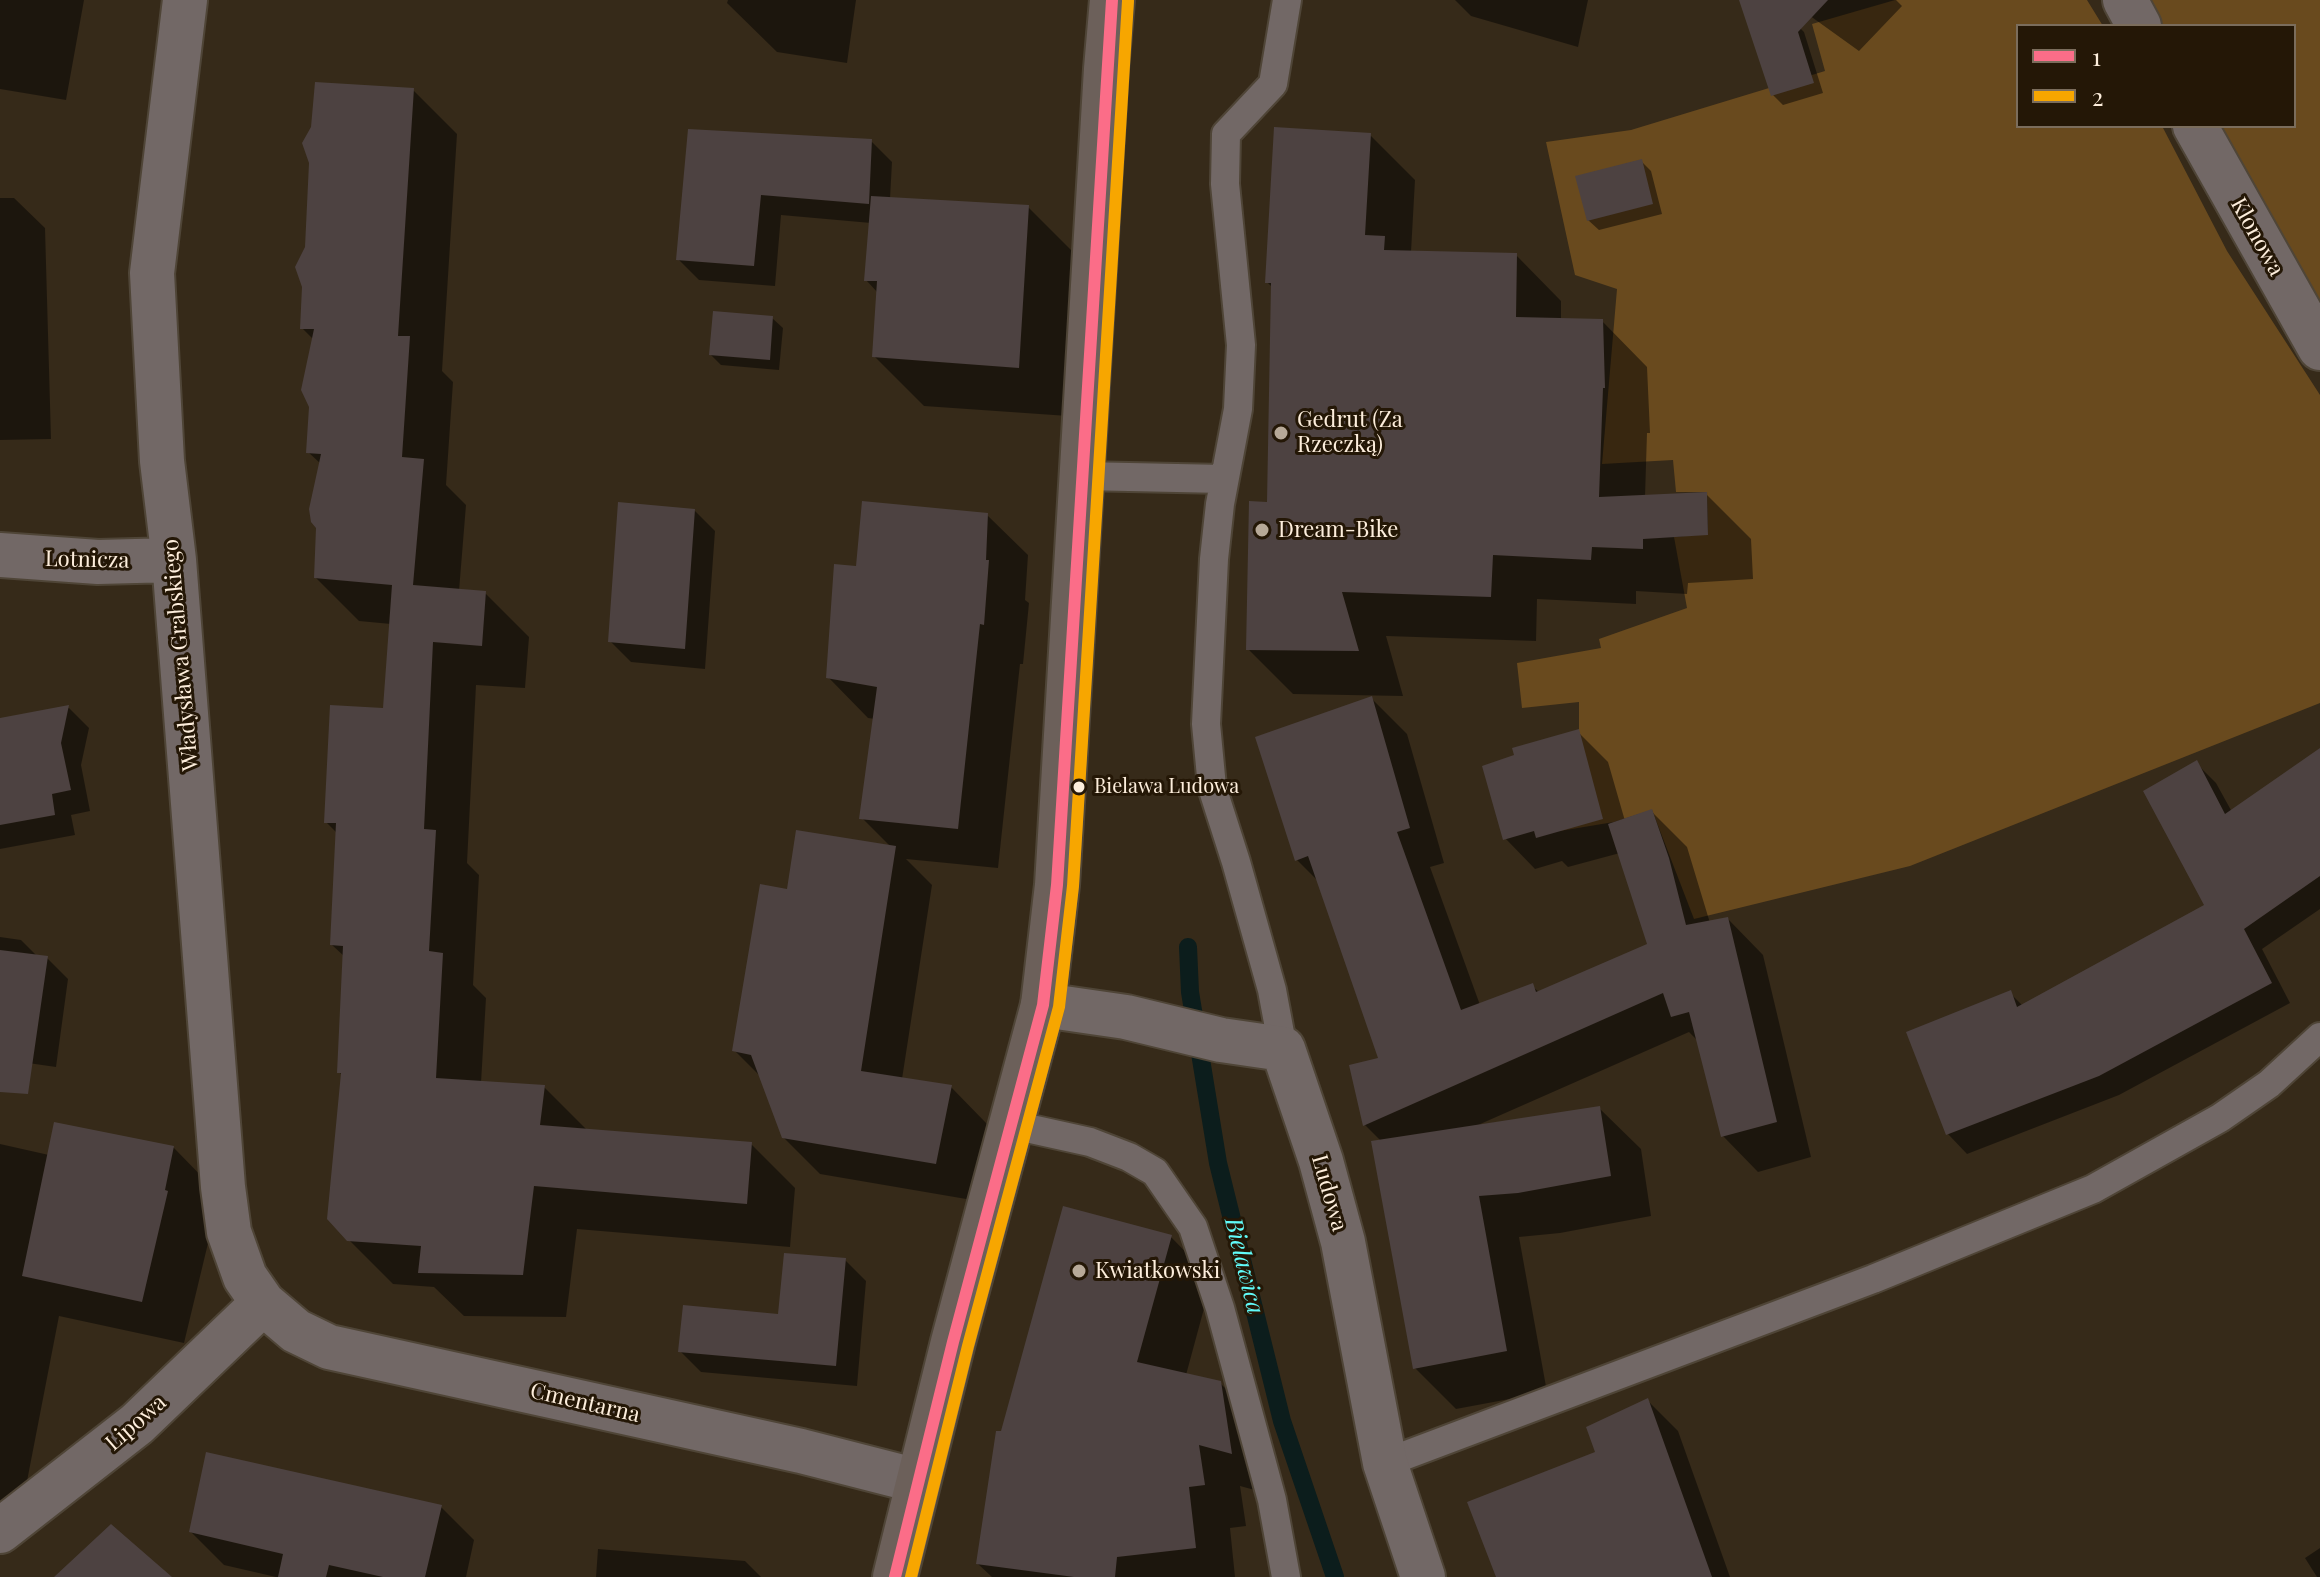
<!DOCTYPE html>
<meta charset="utf-8">
<style>
body{margin:0}
#map{position:relative;width:2320px;height:1577px;overflow:hidden;background:#362a19;font-family:"Playfair Display",serif}
canvas{display:block}
.legend{position:absolute;left:2016px;top:24px;width:280px;height:104px;box-sizing:border-box;background:#241706;border:2px solid #7b6d5c;margin:0;padding:10px 14px;list-style:none;font-size:24px;color:#fdeedc}
.legend li{display:flex;align-items:center;gap:16px;height:40px}
.legend b{width:40px;border:2px solid #7b6d5c}
</style>
<div id="map">
<canvas width="2320" height="1577"></canvas>
<ul class="legend">
<li><b style="height:10px;background:#fb6d88"></b>1</li>
<li><b style="height:10px;background:#f7a600"></b>2</li>
</ul>
</div>
<script>
const c = document.querySelector('canvas').getContext('2d');
c.lineJoin = 'round';
function fillPath(path, color) {
  c.fillStyle = color;
  c.fill(path, 'evenodd');
}
function shape(rows) {
  const path = new Path2D();
  for (const r of rows) {
    path.moveTo(r[0], r[1]);
    for (let i = 2; i < r.length; i += 2) path.lineTo(r[i], r[i + 1]);
  }
  return path;
}
function stroke(path, color, width, dash) {
  c.strokeStyle = color;
  c.lineWidth = width;
  c.lineCap = dash ? 'butt' : 'round';
  c.setLineDash(dash || []);
  c.stroke(path);
}
function drawText(font, color, halo, rows, align = 'center') {
  c.font = font + ' "Playfair Display",serif';
  c.lineWidth = 6;
  c.setLineDash([]);
  c.textBaseline = 'middle';
  c.strokeStyle = halo;
  c.fillStyle = color;
  for (const [text, x, y, turn = 0] of rows) {
    c.save();
    c.translate(x, y);
    c.rotate((+turn || 0) * Math.PI / 180);
    c.textAlign = isNaN(turn) ? turn : align;
    if (halo) c.strokeText(text, 0, 0);
    c.fillText(text, 0, 0);
    c.restore();
  }
}
const green = shape([
 [1895,0,2087,0,2103,26,2018,26,2018,126,2162,126,2227,251,2320,395,2320,703,1910,866,1694,919,1652,810,1614,822,1560,831,1549,787,1579,729,1579,702,1522,708,1517,663,1601,648,1599,639,1687,608,1674,537,1708,534,1707,492,1676,492,1673,460,1602,464,1617,289,1575,275,1546,142,1631,130,1825,71,1812,24],
 [2125,0,2320,0,2320,348,2195,126,2294,126,2294,26,2139,26]
]);
const shadow = shape([
 [0,0,84,0,66,100,0,89],
 [728,0,856,0,847,63,777,52,727,3],
 [1455,0,1588,0,1578,47,1471,16],
 [1788,0,1896,0,1902,6,1859,51],
 [1793,21,1804,32,1823,93,1783,105,1773,95],
 [413,90,457,134,442,371,453,382,446,485,466,505,459,591,485,593,529,637,525,688,476,685,467,863,479,875,473,985,486,998,481,1083,544,1087,587,1130,751,1144,795,1188,790,1247,577,1229,566,1317,464,1316,434,1287,393,1284,349,1240,343,1076,339,1072,345,957,332,945,338,834,326,822,385,710,391,624,359,621,316,578,321,464,308,452,314,340,302,328],
 [690,131,871,141,892,162,890,199,1028,207,1078,257,1068,416,924,406,874,356,878,293,866,280,871,223,781,215,775,286,699,280,678,259],
 [1370,135,1415,180,1411,252,1516,255,1561,301,1561,320,1602,321,1647,367,1650,433,1647,433,1645,497,1706,494,1751,539,1753,579,1688,583,1687,594,1636,591,1636,604,1537,599,1536,641,1386,636,1403,696,1293,694,1248,649,1269,504,1273,288,1267,282],
 [1641,161,1651,171,1662,214,1599,230,1588,220],
 [0,198,14,198,45,228,51,439,0,440],
 [772,318,783,328,779,370,721,365,711,355],
 [694,510,715,531,705,669,631,662,610,641],
 [987,515,1028,555,1025,600,1029,603,1023,664,1020,664,998,868,906,859,932,885,902,1079,951,1087,987,1124,972,1200,820,1174,783,1137,762,1078,734,1050,789,891,891,847,862,818,875,719,868,718,828,677,858,568],
 [1372,699,1407,734,1444,863,1430,867,1480,1005,1532,986,1540,993,1650,945,1620,853,1568,867,1562,861,1535,869,1505,838,1578,732,1608,762,1625,821,1652,812,1687,847,1710,923,1728,919,1763,955,1811,1157,1758,1172,1723,1136,1698,1041,1689,1032,1478,1125,1599,1108,1641,1149,1651,1216,1560,1233,1519,1237,1547,1392,1456,1409,1415,1368,1381,1141,1365,1125,1381,1060,1319,882,1297,860],
 [69,708,89,728,81,765,90,811,71,815,75,835,0,849,0,720],
 [2196,763,2216,783,2232,812,2320,767,2320,909,2262,949,2290,1003,2119,1095,1967,1154,1948,1134,2010,993,2023,1006,2207,906],
 [0,937,21,940,38,957,47,958,68,979,56,1067,0,1059],
 [0,1144,49,1155,174,1148,216,1191,210,1235,184,1343,59,1316,22,1507,20,1506,10,1553,0,1551],
 [1171,1237,1212,1279,1186,1375,1220,1383,1262,1425,1273,1495,1240,1486,1246,1526,1230,1528,1235,1577,992,1577,978,1564,1002,1434],
 [845,1260,866,1281,857,1386,701,1372,680,1351,780,1316],
 [1648,1401,1678,1431,1730,1577,1498,1577,1598,1453],
 [441,1507,474,1540,466,1577,276,1577,224,1565,191,1532],
 [2320,1548,2320,1577,2317,1577,2305,1558],
 [598,1549,745,1561,761,1577,596,1577]
]);
const stream = shape([
 [1188,947,1190,992,1218,1163,1282,1421,1335,1577]
]);
const building = shape([
 [1739,0,1828,0,1798,32,1814,83,1771,96],
 [315,82,414,88,398,336,410,336,402,457,424,459,413,585,486,591,482,646,433,642,424,829,436,830,429,951,443,953,436,1078,545,1085,540,1125,752,1142,747,1204,534,1186,523,1275,418,1273,421,1246,347,1241,327,1219,341,1073,337,1073,343,946,330,945,336,823,324,823,330,705,383,708,392,585,314,578,316,528,311,522,309,509,321,454,306,453,309,407,301,390,314,329,300,329,302,287,295,267,305,247,309,163,302,143,311,127],
 [1274,127,1371,133,1365,235,1385,236,1384,250,1517,253,1516,317,1603,319,1605,388,1603,388,1599,497,1707,492,1708,535,1643,539,1643,549,1592,547,1591,560,1493,555,1491,597,1342,592,1359,651,1246,650,1249,501,1267,502,1271,283,1265,283],
 [688,129,872,139,869,204,761,195,754,266,676,260],
 [1642,159,1653,204,1587,221,1575,176],
 [871,196,1029,205,1019,368,872,357,877,281,864,281],
 [713,311,773,316,770,360,709,355],
 [862,501,988,513,986,560,989,560,984,625,980,624,958,829,859,819,877,687,826,678,834,564,856,566],
 [618,502,695,509,685,649,608,642],
 [1372,696,1410,828,1397,832,1461,1010,1533,983,1536,992,1647,944,1608,824,1652,809,1669,858,1686,925,1728,917,1777,1122,1721,1137,1689,1012,1671,1017,1663,993,1363,1126,1349,1065,1378,1058,1308,856,1295,861,1255,737],
 [69,705,61,743,71,790,52,794,55,815,0,825,0,718],
 [1579,729,1603,819,1536,838,1534,831,1503,840,1482,766,1514,755,1512,748],
 [2320,748,2320,876,2244,929,2272,983,2099,1076,1946,1135,1906,1032,2011,990,2017,1007,2204,905,2143,791,2197,760,2225,814],
 [796,830,896,846,861,1071,952,1085,936,1164,782,1138,751,1055,732,1051,760,884,787,889],
 [0,950,48,956,28,1094,0,1092],
 [1600,1106,1611,1176,1518,1193,1479,1196,1507,1351,1413,1369,1371,1141],
 [54,1122,174,1146,165,1190,168,1191,142,1302,22,1276],
 [1063,1206,1172,1235,1137,1362,1221,1381,1232,1454,1199,1445,1205,1485,1189,1487,1196,1548,1117,1557,1115,1577,1074,1577,976,1564,996,1431,1001,1431],
 [784,1253,846,1258,836,1366,678,1352,683,1305,778,1314],
 [1648,1398,1712,1577,1496,1577,1467,1502,1595,1452,1586,1427],
 [206,1452,442,1505,425,1577,383,1577,329,1565,326,1577,278,1577,283,1554,189,1532],
 [111,1524,172,1577,54,1577]
]);
const lane = shape([
 [1082,476,1224,479],
 [1283,1049,1272,990,1236,862,1212,787,1206,724,1214,559,1220,504,1238,409,1241,345,1225,184,1226,134,1273,84,1287,0],
 [1013,1125,1090,1142,1129,1157,1155,1172,1193,1227,1220,1308,1272,1500,1286,1577],
 [1385,1463,1873,1279,2093,1189,2220,1118,2269,1084,2320,1037]
]);
const street = shape([
 [185,0,152,273,162,461,174,560,223,1187,229,1232,245,1277,263,1303,296,1331,329,1347,801,1451,918,1481],
 [2125,0,2139,26],
 [2195,126,2320,348],
 [0,555,98,562,174,560],
 [1043,1005,1126,1017,1221,1040,1283,1049,1321,1161,1343,1242,1385,1463,1423,1577],
 [0,1531,137,1424,263,1303]
]);
const secondary = shape([
 [895,1577,953,1342,1043,1005,1057,885,1106,69,1112,0]
]);
const bus1 = shape([
 [895,1577,953,1342,1043,1005,1057,885,1112,0]
]);
const bus2 = shape([
 [911,1577,968,1346,1059,1007,1073,886,1128,1]
]);
const markers = [
 [1281,433,8,"#b7a998"],
 [1262,530,8,"#b7a998"],
 [1079,787,7,"#fdeedc"],
 [1079,1271,8,"#b7a998"]
];
const busNames = [
 ["Bielawa Ludowa",1094,787]
];
const streetNames = [
 ["Klonowa",2257,237,61],
 ["Lotnicza",87,560,1],
 ["Władysława Grabskiego",181,655,-95],
 ["Ludowa",1329,1193,74],
 ["Cmentarna",585,1403,13],
 ["Lipowa",136,1423,-41]
];
const poiNames = [
 ["Gedrut (Za",1297,420],
 ["Rzeczką)",1297,445],
 ["Dream-Bike",1278,530],
 ["Kwiatkowski",1095,1271]
];
const waterNames = [
 ["Bielawica",1244,1266,76]
];
fillPath(green, '#694a1e');
fillPath(shadow, '#0007');
stroke(stream, '#0c1d1c', 18);
fillPath(building, '#4d4241');
stroke(lane, '#4f4537', 32);
stroke(street, '#4f4537', 48);
stroke(secondary, '#4f4537', 48);
stroke(lane, '#726866', 28);
stroke(street, '#726866', 44);
stroke(secondary, '#6c605a', 44);
stroke(bus1, '#fb6d88', 12);
stroke(bus2, '#f7a600', 12);
for (const [x, y, r, color] of markers) {
  const dot = new Path2D();
  dot.arc(x, y, r, 0, 2 * Math.PI);
  c.fillStyle = color;
  c.fill(dot);
  stroke(dot, '#241706', 3);
}
drawText('20px', '#fdeedc', '#241706', busNames, 'left');
drawText('22px', '#fdeedc', '#241706', streetNames);
drawText('22px', '#fdeedc', '#241706', poiNames, 'left');
drawText('italic 24px', '#61fbf9', '#241706', waterNames);
</script>
